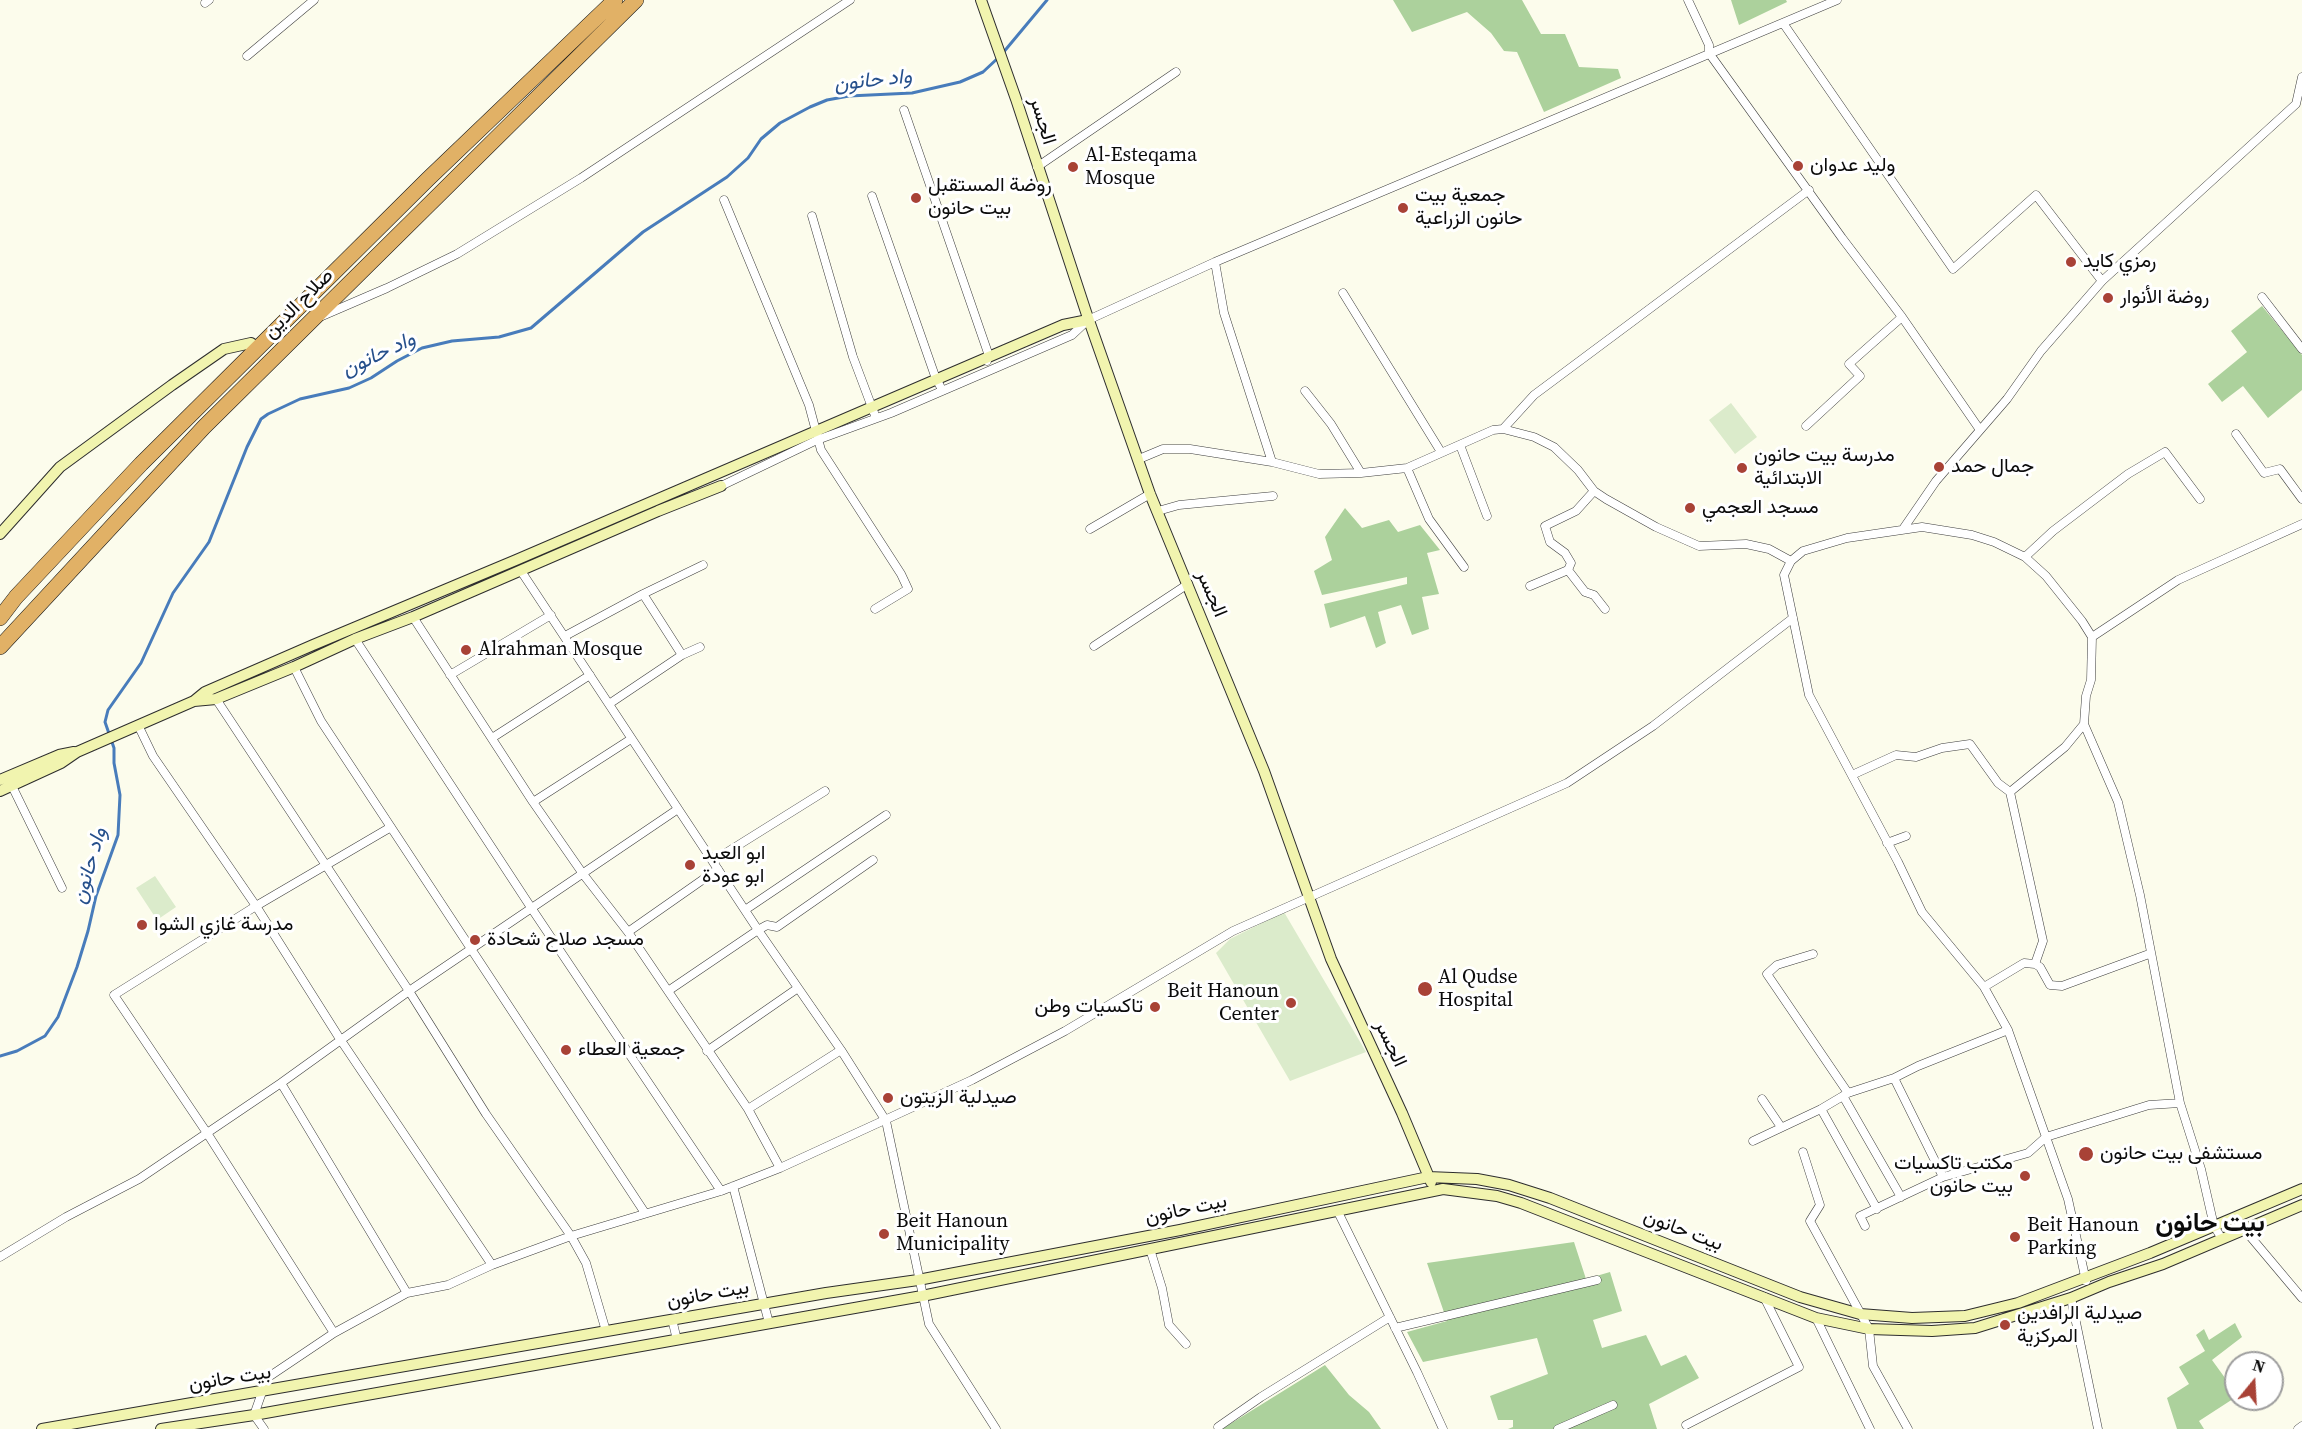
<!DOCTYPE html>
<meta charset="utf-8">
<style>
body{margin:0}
#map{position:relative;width:2302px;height:1429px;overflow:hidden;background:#fcfcec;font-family:"Source Serif 4",serif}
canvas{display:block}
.north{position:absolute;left:2224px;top:1351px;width:60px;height:60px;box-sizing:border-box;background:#fff;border:2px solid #9d9d9d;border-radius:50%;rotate:18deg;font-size:16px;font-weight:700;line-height:24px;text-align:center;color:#0b0b0b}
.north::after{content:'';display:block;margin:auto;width:21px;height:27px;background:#a84236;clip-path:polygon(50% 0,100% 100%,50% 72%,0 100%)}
</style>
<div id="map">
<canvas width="2302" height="1429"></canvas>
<div class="north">N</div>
</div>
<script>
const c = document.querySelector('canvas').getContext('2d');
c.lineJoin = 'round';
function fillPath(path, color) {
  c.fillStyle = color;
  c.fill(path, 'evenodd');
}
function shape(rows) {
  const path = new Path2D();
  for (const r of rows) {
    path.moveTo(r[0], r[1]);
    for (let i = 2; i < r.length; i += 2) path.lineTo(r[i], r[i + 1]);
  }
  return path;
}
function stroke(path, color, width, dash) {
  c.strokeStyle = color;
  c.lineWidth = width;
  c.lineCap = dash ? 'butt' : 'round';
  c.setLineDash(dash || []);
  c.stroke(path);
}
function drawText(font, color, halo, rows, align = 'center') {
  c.font = font + ' "Source Serif 4",Vazirmatn,serif';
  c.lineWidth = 6;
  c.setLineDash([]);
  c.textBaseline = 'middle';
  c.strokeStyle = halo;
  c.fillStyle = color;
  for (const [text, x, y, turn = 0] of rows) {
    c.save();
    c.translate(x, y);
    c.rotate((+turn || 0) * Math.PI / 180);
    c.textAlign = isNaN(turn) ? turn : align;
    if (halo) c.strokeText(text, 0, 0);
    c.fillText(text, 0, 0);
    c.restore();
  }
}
const forest = shape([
 [1393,0,1522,0,1541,34,1565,34,1579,67,1618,69,1621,78,1544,112,1517,52,1504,51,1491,33,1467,12,1412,32],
 [1731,0,1786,0,1787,2,1739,25],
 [2262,306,2302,355,2302,390,2268,418,2243,386,2222,402,2208,384,2247,352,2231,331],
 [1345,508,1362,528,1389,520,1398,532,1420,525,1440,550,1427,553,1439,594,1422,597,1429,629,1412,635,1401,605,1378,612,1386,643,1376,648,1365,616,1330,628,1324,604,1407,584,1407,577,1322,595,1314,571,1332,560,1325,537],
 [1574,1242,1586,1279,1610,1272,1622,1311,1593,1320,1602,1348,1646,1335,1661,1366,1686,1355,1699,1378,1649,1404,1657,1429,1508,1429,1513,1427,1513,1420,1498,1420,1490,1396,1548,1374,1537,1338,1423,1362,1407,1332,1447,1321,1427,1263],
 [2235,1323,2242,1337,2212,1360,2233,1389,2236,1387,2236,1397,2199,1421,2204,1429,2177,1429,2167,1398,2189,1384,2179,1367,2205,1351,2196,1335,2204,1329,2209,1340],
 [1325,1365,1349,1395,1369,1412,1381,1429,1222,1429]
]);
const pitch = shape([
 [1731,403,1757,437,1735,454,1709,420],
 [155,876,176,907,157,920,136,888],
 [1284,912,1366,1052,1290,1081,1216,953,1230,939]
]);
const stream = shape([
 [1002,54,1047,0],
 [0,1056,17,1051,45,1036,58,1017,77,967,88,931,96,896,118,835,120,795,114,763,114,748,105,722,108,710,141,663,173,593,209,542,247,447,261,419,268,414,300,399,349,388,371,378,397,361,422,348,452,341,499,337,531,328,643,232,727,177,748,158,761,139,780,123,810,107,827,100,849,96,912,93,960,82,983,72,998,58]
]);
const street = shape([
 [1688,0,1709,45,1709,53,1842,238,1902,317,1980,430],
 [205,3,209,0],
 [1783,23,1953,269,2036,195,2102,281],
 [247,56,314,0],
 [904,110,988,353,987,361],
 [1037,167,1176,72],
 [872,196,935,376,942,390],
 [724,200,809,405,821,450,901,574,908,589,875,609],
 [812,216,853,357,876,418],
 [1215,262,1224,313,1272,462],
 [1343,293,1441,452],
 [2262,297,2302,349],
 [322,316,387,288,457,254,581,178,850,0],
 [1305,391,1331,424,1361,473,1407,468,1493,430,1503,429,1534,437,1554,447,1578,470,1594,491,1606,499,1656,527,1699,546,1746,544,1769,549,1791,561,1803,551,1847,538,1922,527,1972,535,1994,542,2025,557,2046,576,2082,621,2092,637,2091,680,2086,696,2084,724,2118,802,2140,895,2180,1103,2201,1169,2214,1226,2222,1239],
 [1806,426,1860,376,1849,364,1902,317],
 [1503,429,1534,395,1809,190],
 [2236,434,2264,473,2280,469,2302,499],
 [1460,445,1487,516],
 [1139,459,1163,449,1190,449,1272,462,1319,474,1361,473],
 [1407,468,1429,519,1464,567],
 [721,486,817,440,891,413,1072,335,1088,320,1215,262,1837,0],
 [1158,511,1179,505,1273,496],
 [1090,529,1150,494],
 [1903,529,1936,481,2007,399,2041,351,2102,281,2296,104,2302,77],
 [2025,557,2053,531,2128,474,2165,452,2200,499],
 [1791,561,1784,575,1809,695,1898,862,1922,912,1984,987,2008,1030,2068,1199,2086,1281],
 [1568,570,1585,592,1594,595,1605,609],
 [521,571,758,930,841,1050,886,1121,929,1324,996,1429],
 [1530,586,1568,570,1571,563,1565,553,1550,542,1545,526,1576,511,1594,491],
 [413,617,533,802,583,874,628,932,748,1109,780,1168],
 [565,636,643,594,703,565],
 [2092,637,2178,580,2302,524],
 [355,639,532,909,721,1191],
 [1094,646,1188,584],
 [682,655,700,647],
 [294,667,321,721,645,1213],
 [450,675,551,615],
 [216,699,409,991,486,1114,571,1236,586,1263,606,1331],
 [609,704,682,655,643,594],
 [139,727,153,756,256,906,340,1039,492,1265],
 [492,738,590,675],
 [1852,775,1896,755,1916,757,1942,748,1970,744,1998,783,2010,792],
 [12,786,62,888],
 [533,802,631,739],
 [1887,843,1906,836],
 [713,861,825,791],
 [745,910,886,815],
 [628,932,718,869],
 [1813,954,1777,965,1767,974,1848,1093],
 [2035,964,2043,941,2010,792,2065,747,2084,724],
 [1984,987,2024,963,2035,964,2040,967,2050,985,2062,986,2149,954],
 [668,991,758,930,767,925,777,927,873,860],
 [707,1051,798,988],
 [1894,1078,1943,1177],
 [281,1083,407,1293],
 [1843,1096,1901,1197],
 [1762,1099,1781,1127],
 [748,1109,841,1050],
 [1821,1109,1877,1209],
 [1753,1141,1821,1109,1848,1093,1894,1078,1918,1066,2008,1030],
 [1803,1152,1820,1205,1810,1221,1869,1329,1873,1366,1908,1429],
 [733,1186,769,1323],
 [1338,1212,1417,1372,1443,1429],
 [1865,1226,1860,1216,1943,1177,2028,1153,2046,1137,2149,1105,2180,1103],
 [2244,1229,2302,1298],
 [1150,1249,1162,1288,1169,1325,1186,1344],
 [0,1257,66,1217,139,1179,281,1083,409,991,678,809],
 [2071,1298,2098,1429],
 [1816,1318,1870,1429],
 [672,1319,677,1340],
 [1395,1328,1597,1280],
 [334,1333,207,1133,114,995,256,906,391,827],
 [1686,1425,1799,1367,1764,1297],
 [1218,1427,1261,1397,1390,1317],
 [264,1429,254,1415,267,1378,334,1333,407,1293,448,1285,492,1265,571,1236,721,1191,780,1168,972,1080,1065,1031,1233,931,1567,783,1653,726,1793,618],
 [1558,1429,1613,1405],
 [2298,1429,2302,1426]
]);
const secondary = shape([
 [981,0,1016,99,1086,312,1150,494,1264,771,1331,959,1402,1113,1431,1182],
 [0,534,60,467,172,385,224,349,251,343,258,348],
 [194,701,216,699,294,667,355,639,413,617,658,511,721,486],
 [0,780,59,755,74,752],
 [0,791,61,763,77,752,194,701,205,692,313,645,516,560,1063,325,1088,320],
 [42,1429,826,1293,918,1280,1180,1230,1428,1177,1477,1179,1509,1185,1550,1198,1800,1297,1860,1314,1912,1318,1965,1316,2018,1303,2150,1253,2302,1189],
 [161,1429,254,1415,922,1296,1443,1189,1497,1196,1521,1203,1816,1318,1869,1329,1932,1331,1975,1328,2071,1298,2109,1282,2163,1264,2302,1205]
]);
const highway = shape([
 [0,618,16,597,141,464,428,179,615,0],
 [0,647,204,427,636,0]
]);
const markers = [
 [1798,166,6,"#a84236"],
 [1073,167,6,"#a84236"],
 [916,198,6,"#a84236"],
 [1403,208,6,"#a84236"],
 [2071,262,6,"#a84236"],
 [2108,298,6,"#a84236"],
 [1939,467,6,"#a84236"],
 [1742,468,6,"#a84236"],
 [1690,508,6,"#a84236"],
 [466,650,6,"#a84236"],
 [690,865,6,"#a84236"],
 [142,925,6,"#a84236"],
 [475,940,6,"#a84236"],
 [1425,989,8,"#a84236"],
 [1291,1003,6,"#a84236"],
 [1155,1007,6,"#a84236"],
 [566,1050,6,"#a84236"],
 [888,1098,6,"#a84236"],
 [2086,1154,8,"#a84236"],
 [2025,1176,6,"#a84236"],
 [884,1234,6,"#a84236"],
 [2015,1237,6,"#a84236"],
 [2005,1325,6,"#a84236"]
];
const streetNames = [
 ["الجسر",1042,121,73],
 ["صلاح الدين",299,304,-45],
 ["الجسر",1211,594,67],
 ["الجسر",1390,1044,65],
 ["بيت حانون",1186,1210,-12],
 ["بيت حانون",1683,1231,21],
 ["بيت حانون",708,1295,-10],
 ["بيت حانون",230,1379,-9]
];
const poiNames = [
 ["Al-Esteqama",1085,156],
 ["Mosque",1085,179],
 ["وليد عدوان",1810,166],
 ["روضة المستقبل",928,186],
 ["بيت حانون",928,209],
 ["جمعية بيت",1415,196],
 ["حانون الزراعية",1415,219],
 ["رمزي كايد",2083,262],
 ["روضة الأنوار",2120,298],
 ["مدرسة بيت حانون",1754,456],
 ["الابتدائية",1754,479],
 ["جمال حمد",1951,467],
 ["مسجد العجمي",1702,508],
 ["Alrahman Mosque",478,650],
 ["ابو العبد",702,854],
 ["ابو عودة",702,877],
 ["مدرسة غازي الشوا",154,925],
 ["مسجد صلاح شحادة",487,940],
 ["Al Qudse",1438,978],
 ["Hospital",1438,1001],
 ["Beit Hanoun",1279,992,"right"],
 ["Center",1279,1015,"right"],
 ["تاكسيات وطن",1143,1007,"right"],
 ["جمعية العطاء",578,1050],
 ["صيدلية الزيتون",900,1098],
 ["مستشفى بيت حانون",2100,1154],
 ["مكتب تاكسيات",2013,1164,"right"],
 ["بيت حانون",2013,1187,"right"],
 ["Beit Hanoun",896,1222],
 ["Municipality",896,1245],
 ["Beit Hanoun",2027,1226],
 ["Parking",2027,1249],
 ["صيدلية الرافدين",2017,1314],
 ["المركزية",2017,1337]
];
const waterNames = [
 ["واد حانون",873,81,-6],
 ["واد حانون",379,355,-25],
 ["واد حانون",90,866,-74]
];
const districtNames = [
 ["بيت حانون",2210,1224]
];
fillPath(forest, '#acd19c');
fillPath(pitch, '#dbebcb');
stroke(stream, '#487cbb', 3);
stroke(street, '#3e3e3e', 9);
stroke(secondary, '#2d2d2d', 12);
stroke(highway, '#1c1c1c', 16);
stroke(street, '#fff', 8);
stroke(secondary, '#f1f4af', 10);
stroke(highway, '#e1b166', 15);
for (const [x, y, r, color] of markers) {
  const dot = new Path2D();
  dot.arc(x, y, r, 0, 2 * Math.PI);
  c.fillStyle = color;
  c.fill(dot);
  stroke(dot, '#fff', 2);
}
drawText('20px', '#0b0b0b', '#fff', streetNames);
drawText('20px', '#0b0b0b', '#fff', poiNames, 'left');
drawText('italic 21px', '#26508c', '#fff', waterNames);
drawText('bold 26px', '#0b0b0b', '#fff', districtNames);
</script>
